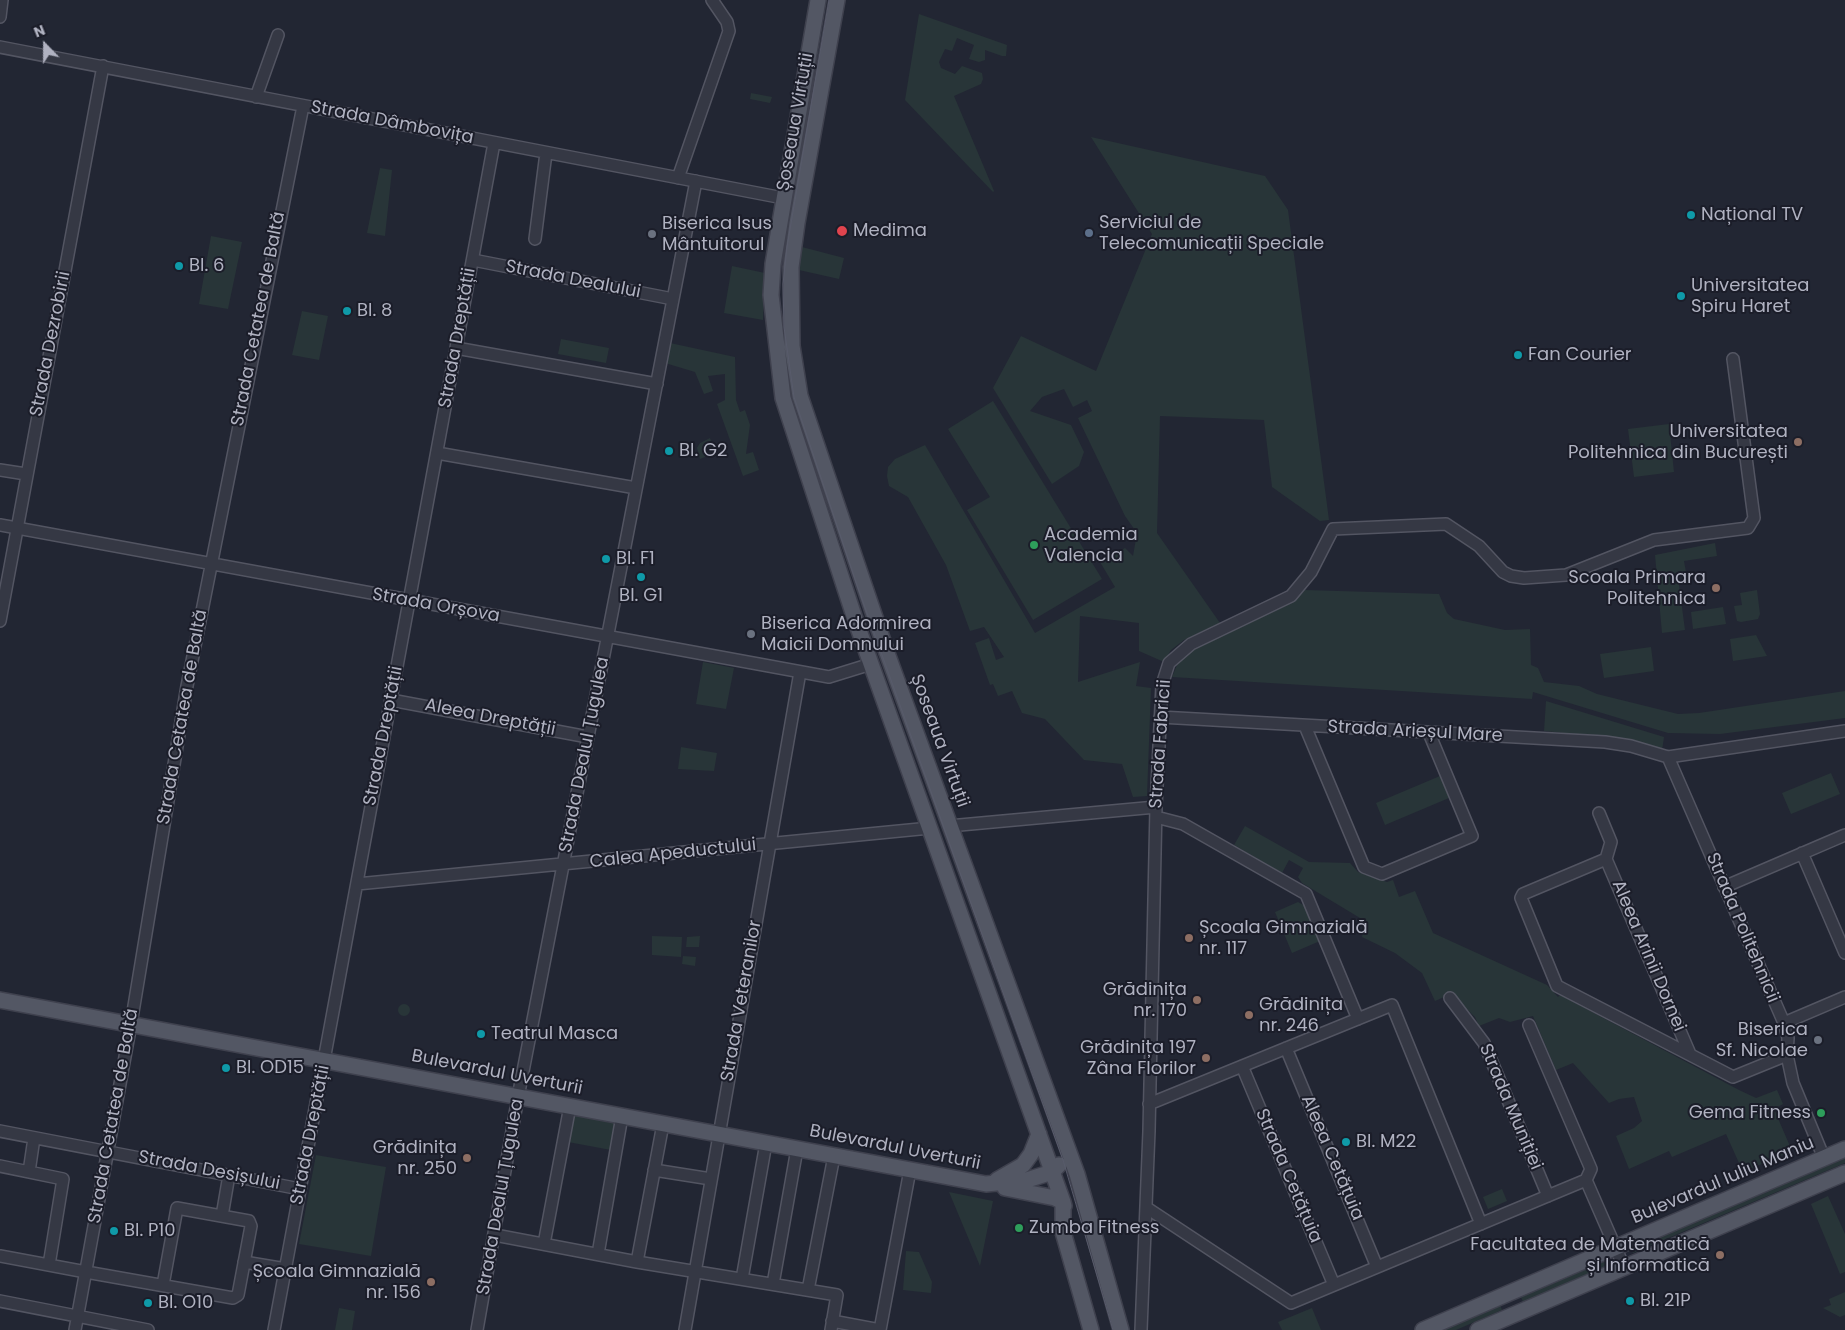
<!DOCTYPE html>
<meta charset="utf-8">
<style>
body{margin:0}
#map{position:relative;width:1845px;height:1330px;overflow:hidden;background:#222633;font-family:Poppins,sans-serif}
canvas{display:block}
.north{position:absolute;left:20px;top:20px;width:50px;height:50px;-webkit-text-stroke:4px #1b1d29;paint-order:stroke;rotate:338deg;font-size:14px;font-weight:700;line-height:20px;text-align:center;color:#b0b2c1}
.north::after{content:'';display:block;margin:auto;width:18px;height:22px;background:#b0b2c1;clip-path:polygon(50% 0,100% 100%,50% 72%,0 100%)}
</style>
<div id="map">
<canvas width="1845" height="1330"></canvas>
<div class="north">N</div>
</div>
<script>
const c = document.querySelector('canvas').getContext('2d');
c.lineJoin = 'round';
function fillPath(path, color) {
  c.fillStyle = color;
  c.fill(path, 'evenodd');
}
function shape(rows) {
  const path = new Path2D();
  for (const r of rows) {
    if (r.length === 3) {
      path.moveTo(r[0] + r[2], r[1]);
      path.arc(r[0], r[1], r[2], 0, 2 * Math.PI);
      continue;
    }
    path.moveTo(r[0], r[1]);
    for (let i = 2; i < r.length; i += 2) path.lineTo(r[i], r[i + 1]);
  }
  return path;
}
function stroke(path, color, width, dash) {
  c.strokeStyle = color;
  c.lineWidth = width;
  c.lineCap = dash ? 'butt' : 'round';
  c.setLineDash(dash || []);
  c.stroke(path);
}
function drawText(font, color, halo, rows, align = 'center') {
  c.font = font + ' Poppins,sans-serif';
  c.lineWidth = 4;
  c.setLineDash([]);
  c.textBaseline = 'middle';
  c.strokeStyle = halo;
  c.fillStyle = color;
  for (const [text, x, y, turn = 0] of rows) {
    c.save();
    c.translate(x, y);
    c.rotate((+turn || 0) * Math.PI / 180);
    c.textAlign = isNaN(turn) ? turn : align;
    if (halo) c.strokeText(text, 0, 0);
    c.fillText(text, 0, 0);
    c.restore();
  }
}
const green = shape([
 [919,14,1007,45,1006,56,1002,56,985,50,985,60,979,62,969,59,974,45,957,38,952,51,945,49,939,62,941,68,955,74,962,66,982,73,983,79,981,84,954,96,994,191,993,192,905,100],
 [751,93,772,97,770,103,750,99],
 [1091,137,1265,176,1288,210,1329,520,1320,521,1272,487,1264,420,1160,416,1157,533,1220,623,1184,640,1171,650,1164,662,1139,651,1139,623,1080,616,1078,682,1140,662,1136,686,1151,688,1147,796,1133,797,1122,764,1084,760,1045,719,1022,713,1012,691,998,696,993,684,990,685,975,643,989,638,996,660,1004,657,984,627,970,631,946,565,908,497,889,486,887,476,888,467,895,459,925,445,1035,633,1115,587,1100,562,1125,548,1133,556,1137,533,1125,516,1078,418,1092,411,1087,400,1073,407,1064,389,1042,397,1030,411,1071,425,1084,452,1079,466,1052,484,993,388,1021,336,1096,371,1152,234],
 [380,168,392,170,385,236,367,233],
 [211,236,242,242,228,309,199,304],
 [802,247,844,258,839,279,799,270],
 [732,266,765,273,763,320,724,313],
 [302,311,328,316,319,360,292,355],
 [561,339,609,348,606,363,558,354],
 [670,343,735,357,736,400,740,412,745,410,750,425,746,454,753,452,759,470,743,476,717,404,725,400,725,374,708,376,713,391,704,394,695,372,665,363],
 [993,401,1102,579,1033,620,967,510,990,497,948,429],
 [1669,424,1674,472,1634,477,1628,429],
 [710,438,715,453,700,459,697,448,700,443],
 [1715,543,1717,556,1684,561,1686,572,1678,577,1685,630,1662,633,1655,555],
 [1305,590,1439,594,1447,613,1454,619,1505,630,1530,629,1531,665,1538,668,1544,682,1579,686,1597,694,1678,714,1699,713,1845,691,1845,718,1720,734,1668,733,1533,692,1532,699,1172,677,1177,665,1191,651,1289,604],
 [1757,590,1760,614,1758,619,1741,622,1737,621,1734,606,1742,605,1740,593],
 [1723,607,1726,624,1693,629,1691,612],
 [1756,635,1767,656,1733,661,1730,639],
 [1651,647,1654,671,1604,678,1600,654],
 [703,662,734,668,726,709,696,704],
 [1546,701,1664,737,1662,751,1634,740,1544,731],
 [681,747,717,753,714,771,678,769],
 [1831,773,1840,794,1791,814,1782,793],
 [1440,776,1449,798,1385,825,1376,803],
 [1245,826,1309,862,1350,863,1358,872,1387,882,1393,880,1399,897,1415,891,1433,933,1547,985,1558,997,1560,995,1739,1090,1756,1098,1777,1090,1783,1104,1774,1109,1792,1151,1743,1172,1726,1134,1672,1157,1669,1151,1629,1169,1616,1136,1634,1128,1642,1121,1634,1097,1619,1099,1609,1103,1573,1063,1556,1070,1533,1016,1510,1022,1499,1018,1479,1026,1475,1017,1451,994,1435,1001,1422,973,1395,953,1362,937,1365,921,1302,883,1298,877,1303,868,1289,860,1282,873,1234,845],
 [1298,902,1305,906,1320,941,1292,953,1275,912],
 [652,936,682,937,681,957,652,955],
 [700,936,699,947,686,947,687,937],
 [683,956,696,957,695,966,682,964],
 [404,1010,6],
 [574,1111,617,1119,611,1150,568,1142],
 [316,1155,386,1167,371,1256,299,1244],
 [1845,1157,1845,1163,1633,1253,1631,1249],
 [1502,1189,1507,1201,1488,1209,1483,1197],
 [949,1192,993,1201,980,1266],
 [1828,1196,1845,1234,1845,1272,1840,1274,1811,1204],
 [906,1251,919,1252,932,1282,931,1293,903,1290],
 [1611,1259,1613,1263,1523,1302,1521,1297],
 [1845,1292,1845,1315,1840,1317,1823,1308,1831,1305,1829,1299],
 [1500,1305,1502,1310,1456,1330,1443,1330],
 [339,1308,355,1311,352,1330,335,1330],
 [1312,1308,1321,1330,1282,1330,1278,1322]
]);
const minor = shape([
 [0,17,2,0],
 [0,47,783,198],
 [256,97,278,35],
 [678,178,729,31,727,22,712,0],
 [535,239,546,153],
 [473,260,673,299],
 [456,348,657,384],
 [437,453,636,488],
 [0,470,26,474],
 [0,525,829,677,871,664],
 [0,621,103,66],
 [391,700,588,737],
 [1160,717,1605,742,1631,746,1668,757,1845,731],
 [1305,726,1364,867,1382,874,1472,836,1429,733],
 [1668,757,1784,1023,1788,1038,1787,1055,1793,1083,1824,1158],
 [1599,813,1611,842,1606,859,1690,1054],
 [1156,817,1183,824,1306,894,1358,1019],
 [949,826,1156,807],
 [1802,853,1845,953],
 [1606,859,1523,894,1521,898,1557,986,1733,1077,1787,1055],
 [357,884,930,828],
 [1724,887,1845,835],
 [1450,998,1484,1043,1548,1196],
 [1784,1023,1845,997],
 [1529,1025,1591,1169,1586,1180],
 [1286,1048,1377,1267],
 [1242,1066,1334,1285],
 [1149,1104,1392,1005,1481,1224],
 [0,1131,300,1189],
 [0,1166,63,1179,49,1265],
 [654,1170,711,1179],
 [29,1172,34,1138],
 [1586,1180,1624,1267],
 [1147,1208,1291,1303,1586,1180],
 [222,1216,229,1175],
 [495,1235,637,1262,837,1295,831,1330],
 [544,1244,570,1106],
 [598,1254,622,1116],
 [0,1256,86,1272,233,1298,238,1295,251,1226,249,1221,177,1208,163,1285],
 [244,1262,286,1269],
 [637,1262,663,1124],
 [742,1279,766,1143],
 [773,1284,797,1149],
 [808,1290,834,1156],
 [0,1301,148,1330],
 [832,1321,880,1330],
 [75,1330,131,1024,187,686,303,106],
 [274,1330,494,143],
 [477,1330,518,1097,696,181],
 [685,1330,800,672],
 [880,1330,910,1170],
 [1141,1330,1149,1131,1156,807,1162,685,1169,663,1191,644,1291,596,1311,572,1333,529,1446,524,1479,546,1503,572,1511,576,1524,578,1566,575,1654,540,1748,528,1754,518,1733,359]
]);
const major = shape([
 [818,0,773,264,771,295,783,398,855,619,1063,1202,1063,1232,1091,1330],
 [837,0,797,223,791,267,792,346,800,396,887,653,1077,1174,1121,1330],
 [0,1000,986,1184,1027,1180,1052,1172,1059,1165],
 [997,1180,1023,1165,1031,1154,1039,1134],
 [1005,1188,1055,1198,1063,1202,1064,1206],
 [1423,1330,1845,1149],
 [1478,1330,1845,1173]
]);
const tram = shape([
 [829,0,787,247,783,284,784,327,794,397,857,585,1063,1160,1113,1330]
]);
const markers = [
 [1691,215,5,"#0f9aa8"],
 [842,231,6,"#e0444e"],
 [1089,233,5,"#5c6f8a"],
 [652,234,5,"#6b7280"],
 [179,266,5,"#0f9aa8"],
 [1681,296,5,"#0f9aa8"],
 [347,311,5,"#0f9aa8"],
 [1518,355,5,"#0f9aa8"],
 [1798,442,5,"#8d6e63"],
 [669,451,5,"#0f9aa8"],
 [1034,545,5,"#2e9e5b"],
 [606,559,5,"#0f9aa8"],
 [641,577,5,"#0f9aa8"],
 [1716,588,5,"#8d6e63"],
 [751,634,5,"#6b7280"],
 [1189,938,5,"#8d6e63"],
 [1197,1000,5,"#8d6e63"],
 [1249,1015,5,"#8d6e63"],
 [481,1034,5,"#0f9aa8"],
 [1818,1040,5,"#6b7280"],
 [1206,1058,5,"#8d6e63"],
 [226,1068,5,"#0f9aa8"],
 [1821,1113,5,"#2e9e5b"],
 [1346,1142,5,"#0f9aa8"],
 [467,1158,5,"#8d6e63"],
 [1019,1228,5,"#2e9e5b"],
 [114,1231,5,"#0f9aa8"],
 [1720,1255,5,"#8d6e63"],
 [431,1282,5,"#8d6e63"],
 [1630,1301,5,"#0f9aa8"],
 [148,1303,5,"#0f9aa8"]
];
const streetNames = [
 ["Șoseaua Virtuții",796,122,-80],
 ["Strada Dâmbovița",392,123,11],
 ["Strada Dealului",573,280,11],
 ["Strada Cetatea de Baltă",259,319,-79],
 ["Strada Dreptății",458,338,-80],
 ["Strada Dezrobirii",51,344,-79],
 ["Strada Orșova",436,606,10],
 ["Strada Cetatea de Baltă",183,717,-80],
 ["Aleea Dreptății",490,718,11],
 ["Strada Arieșul Mare",1415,732,3],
 ["Strada Dreptății",384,736,-79],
 ["Șoseaua Virtuții",939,741,70],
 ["Strada Fabricii",1161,744,-86],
 ["Strada Dealul Țugulea",585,755,-79],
 ["Calea Apeductului",673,854,-6],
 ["Strada Politehnicii",1742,928,67],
 ["Aleea Arinii Dornei",1648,956,67],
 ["Strada Veteranilor",742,1001,-80],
 ["Bulevardul Uverturii",497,1073,11],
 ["Strada Muniției",1510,1107,67],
 ["Strada Cetatea de Baltă",114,1116,-80],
 ["Strada Dreptății",311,1135,-79],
 ["Bulevardul Uverturii",895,1148,11],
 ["Aleea Cetățuia",1332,1158,67],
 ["Strada Desișului",209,1171,11],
 ["Strada Cetățuia",1288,1176,67],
 ["Bulevardul Iuliu Maniu",1723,1181,-23],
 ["Strada Dealul Țugulea",501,1197,-80]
];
const poiNames = [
 ["Național TV",1701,215],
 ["Serviciul de",1099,223],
 ["Telecomunicații Speciale",1099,244],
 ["Biserica Isus",662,224],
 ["Mântuitorul",662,245],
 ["Medima",853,231],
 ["Bl. 6",189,266],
 ["Universitatea",1691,286],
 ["Spiru Haret",1691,307],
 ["Bl. 8",357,311],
 ["Fan Courier",1528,355],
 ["Universitatea",1788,432,"right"],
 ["Politehnica din București",1788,453,"right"],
 ["Bl. G2",679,451],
 ["Academia",1044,535],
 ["Valencia",1044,556],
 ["Bl. F1",616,559],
 ["Scoala Primara",1706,578,"right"],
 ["Politehnica",1706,599,"right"],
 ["Bl. G1",641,596,"center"],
 ["Biserica Adormirea",761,624],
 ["Maicii Domnului",761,645],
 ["Școala Gimnazială",1199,928],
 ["nr. 117",1199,949],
 ["Grădinița",1187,990,"right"],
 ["nr. 170",1187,1011,"right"],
 ["Grădinița",1259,1005],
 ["nr. 246",1259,1026],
 ["Biserica",1808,1030,"right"],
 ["Sf. Nicolae",1808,1051,"right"],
 ["Teatrul Masca",491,1034],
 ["Grădinița 197",1196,1048,"right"],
 ["Zâna Florilor",1196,1069,"right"],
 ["Bl. OD15",236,1068],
 ["Gema Fitness",1811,1113,"right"],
 ["Bl. M22",1356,1142],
 ["Grădinița",457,1148,"right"],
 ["nr. 250",457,1169,"right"],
 ["Zumba Fitness",1029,1228],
 ["Bl. P10",124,1231],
 ["Facultatea de Matematică",1710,1245,"right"],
 ["și Informatică",1710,1266,"right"],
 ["Școala Gimnazială",421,1272,"right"],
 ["nr. 156",421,1293,"right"],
 ["Bl. 21P",1640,1301],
 ["Bl. O10",158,1303]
];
fillPath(green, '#283538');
stroke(minor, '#535562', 14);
stroke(major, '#3f414e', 18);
stroke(minor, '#353844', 11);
stroke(major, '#535764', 15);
stroke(tram, '#585b6b', 1);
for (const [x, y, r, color] of markers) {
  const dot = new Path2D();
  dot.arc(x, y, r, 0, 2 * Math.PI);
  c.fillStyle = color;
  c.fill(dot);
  stroke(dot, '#1b1d29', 2);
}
drawText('18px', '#b0b2c1', '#1b1d29', streetNames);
drawText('18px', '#b0b2c1', '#1b1d29', poiNames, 'left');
</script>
